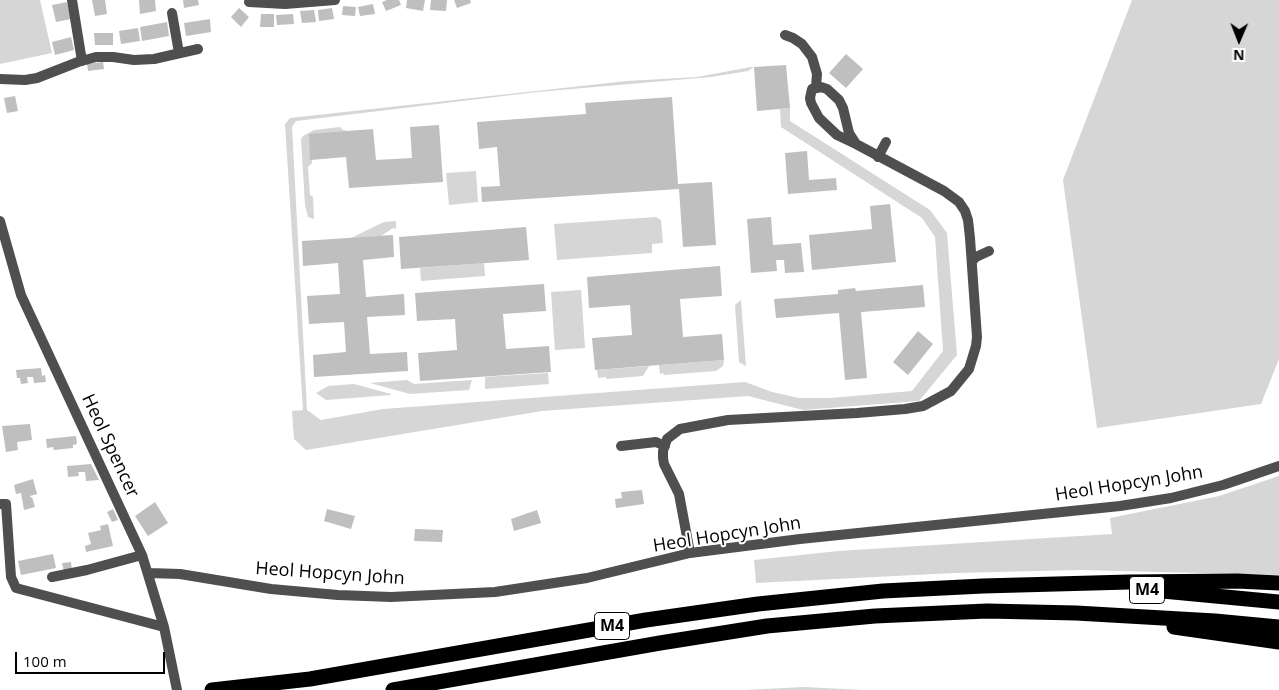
<!DOCTYPE html>
<style>
body{margin:0}
#map{position:relative;width:1279px;height:690px;overflow:hidden;background:#fff;font-family:"Open Sans",sans-serif}
canvas{display:block}
.north{position:absolute;left:1214px;top:15px;width:50px;height:50px;-webkit-text-stroke:4px #fff;paint-order:stroke;rotate:181deg;font-size:14px;font-weight:700;line-height:20px;text-align:center;color:#000}
.north::after{content:'';display:block;margin:auto;width:18px;height:22px;background:#000;clip-path:polygon(50% 0,100% 100%,50% 72%,0 100%)}
.scale{position:absolute;left:15px;top:652px;width:150px;height:22px;box-sizing:border-box;border:2px solid #000;border-top:0;padding-left:6px;font-size:15px;line-height:18px;white-space:nowrap;color:#000;-webkit-text-stroke:4px #fff;paint-order:stroke}
</style>
<div id="map">
<canvas width="1279" height="690"></canvas>
<div class="north">N</div>
<div class="scale">100 m</div>
</div>
<script>
const c = document.querySelector('canvas').getContext('2d');
c.lineJoin = 'round';
function fillPath(path, color) {
  c.fillStyle = color;
  c.fill(path, 'evenodd');
}
function shape(rows) {
  const path = new Path2D();
  for (const r of rows) {
    path.moveTo(r[0], r[1]);
    for (let i = 2; i < r.length; i += 2) path.lineTo(r[i], r[i + 1]);
  }
  return path;
}
function stroke(path, color, width, dash) {
  c.strokeStyle = color;
  c.lineWidth = width;
  c.lineCap = dash ? 'butt' : 'round';
  c.setLineDash(dash || []);
  c.stroke(path);
}
function drawText(font, color, halo, rows, align = 'center') {
  c.font = font + ' "Open Sans",sans-serif';
  c.lineWidth = 4;
  c.setLineDash([]);
  c.textBaseline = 'middle';
  c.strokeStyle = halo;
  c.fillStyle = color;
  for (const [text, x, y, turn = 0] of rows) {
    c.save();
    c.translate(x, y);
    c.rotate((+turn || 0) * Math.PI / 180);
    c.textAlign = isNaN(turn) ? turn : align;
    if (halo) c.strokeText(text, 0, 0);
    c.fillText(text, 0, 0);
    c.restore();
  }
}
const green = shape([
 [0,0,40,0,52,53,0,64],
 [1132,0,1279,0,1279,359,1261,404,1097,428,1063,180],
 [751,67,754,67,748,71,711,77,537,92,296,121,292,127,307,410,321,420,383,409,745,382,772,392,799,398,830,398,912,391,943,351,935,237,922,218,781,127,780,109,790,108,790,121,930,210,947,233,957,355,919,401,803,410,748,396,542,411,306,450,294,439,292,411,303,410,285,124,290,118,627,81,697,77],
 [340,127,343,130,359,133,310,137,312,163,308,167,310,195,313,197,314,219,308,217,305,205,301,139,303,136,314,130],
 [476,171,478,202,449,205,446,173],
 [656,217,661,220,663,243,652,244,652,253,557,260,554,224],
 [396,221,396,229,393,228,381,236,351,238,384,222],
 [484,263,485,276,421,281,420,268],
 [581,290,585,348,555,350,551,292],
 [741,300,746,366,739,362,735,305],
 [724,360,723,366,716,371,664,375,663,373,660,374,659,365],
 [649,366,643,376,606,379,606,377,598,378,597,370],
 [548,373,549,384,485,389,485,377],
 [407,380,414,384,472,380,469,390,410,394,370,383],
 [354,384,391,394,391,395,326,400,316,393,328,386],
 [1279,476,1279,575,1081,570,955,573,756,583,754,560,838,551,1112,534,1110,518,1219,496],
 [804,687,864,690,744,690]
]);
const building = shape([
 [92,0,105,0,107,14,95,16],
 [139,0,155,0,156,11,140,14],
 [183,0,198,0,199,5,184,8],
 [387,0,399,0,401,5,386,11,382,2],
 [407,0,425,0,423,11,406,8],
 [431,0,447,0,446,11,430,10],
 [454,0,470,0,471,3,457,8],
 [67,2,71,19,56,22,52,5],
 [373,4,375,14,360,16,358,7],
 [343,6,356,7,355,16,342,15],
 [239,8,249,17,241,27,231,17],
 [332,8,334,19,319,21,318,10],
 [314,10,316,22,302,23,300,11],
 [261,14,274,14,274,27,260,27],
 [293,14,294,24,277,25,276,15],
 [210,19,211,32,186,36,184,23],
 [167,22,169,36,142,41,140,27],
 [138,28,140,41,121,44,119,31],
 [94,33,113,33,113,45,95,45],
 [71,37,74,50,55,55,52,42],
 [846,54,863,69,846,88,829,73],
 [103,62,104,69,88,71,87,64],
 [786,65,790,108,757,111,754,67],
 [15,96,18,111,7,113,4,98],
 [672,97,678,184,712,182,716,245,683,247,679,189,482,202,481,187,500,186,497,147,479,149,477,122,586,114,585,103],
 [439,125,443,182,349,188,346,157,310,160,309,134,373,129,376,160,412,158,410,127],
 [807,151,809,180,836,178,837,190,788,194,785,153],
 [890,204,896,262,812,270,809,235,872,229,870,206],
 [771,217,773,245,801,243,804,272,785,273,784,260,776,260,777,271,751,273,747,219],
 [526,227,529,260,401,269,399,237],
 [393,235,394,257,363,260,366,297,404,294,405,315,367,317,370,354,407,352,408,371,314,377,313,355,346,352,344,322,309,324,307,296,340,294,338,263,303,266,302,241],
 [720,266,722,296,680,299,683,337,722,334,724,360,595,370,592,338,632,335,630,305,589,308,587,277],
 [544,284,546,311,503,314,506,349,549,346,551,372,420,381,418,353,457,350,455,319,417,321,415,293],
 [923,285,925,307,861,312,867,378,845,380,839,313,776,318,774,299,838,294,838,290,855,288,856,291],
 [918,331,933,344,908,375,893,362],
 [41,368,42,376,45,375,46,382,34,383,33,377,27,377,28,383,21,384,20,378,17,378,16,370],
 [30,424,32,440,17,442,18,450,6,452,2,426],
 [76,436,77,444,73,445,73,448,54,450,53,447,47,448,46,439],
 [91,464,99,480,86,481,85,472,78,472,79,476,68,477,67,466],
 [33,479,37,494,30,496,31,498,32,497,35,507,24,510,21,493,16,494,14,485],
 [642,490,644,504,616,508,615,499,622,498,621,492],
 [155,502,168,523,148,536,135,516],
 [113,509,118,520,112,522,107,512],
 [327,509,355,516,351,529,324,521],
 [537,510,541,523,514,531,511,519],
 [108,524,113,546,86,552,85,546,91,544,88,533,101,530,100,526],
 [415,529,443,530,442,542,414,541],
 [53,554,56,568,21,575,18,561],
 [71,562,72,570,64,572,62,563]
]);
const minor = shape([
 [72,0,82,61],
 [249,2,285,4,335,0],
 [172,13,179,53],
 [785,35,793,38,802,44,812,57,817,74,816,87],
 [0,79,25,80,37,78,78,62,96,57,113,57,134,60,154,59,198,49],
 [878,157,886,142],
 [0,221,21,295,142,555,164,627,177,690],
 [972,261,976,257,989,251],
 [621,446,656,442,665,446],
 [0,504,6,504,11,577,16,588,164,627],
 [690,553,679,494,664,464,663,458,663,451,667,439,680,429,728,420,857,413,905,409,923,406,951,391,969,369,976,346,977,337,970,238,968,220,965,211,959,202,944,191,856,144,849,133,843,108,839,100,827,89,821,87,812,89,810,98,811,103,819,118,837,135,856,144],
 [149,573,180,574,271,589,338,595,391,597,495,592,587,578,690,553,800,539,1120,506,1171,498,1223,485,1279,466],
 [52,577,87,570,142,555]
]);
const highway = shape([
 [1152,590,1279,602],
 [1174,627,1279,642],
 [212,690,310,679,646,620,758,604,883,591,983,586,1129,582,1237,581,1279,583],
 [393,690,660,643,767,626,875,616,987,611,1076,613,1215,621,1279,627]
]);
const shields = [
 [1147,590,35],
 [612,626,35]
];
const shieldNames = [
 ["M4",1147,590],
 ["M4",612,626]
];
const streetNames = [
 ["Heol Spencer",110,446,65],
 ["Heol Hopcyn John",1129,484,-9],
 ["Heol Hopcyn John",727,535,-9],
 ["Heol Hopcyn John",330,574,4]
];
fillPath(green, '#d6d6d6');
fillPath(building, '#bfbfbf');
stroke(minor, '#4f4f4f', 10);
stroke(highway, '#000', 15);
for (const [x, y, w] of shields) {
  const box = new Path2D();
  box.roundRect(x - w / 2, y - 13.5, w, 27, 4);
  c.fillStyle = '#fff';
  c.fill(box);
  stroke(box, '#000', 1);
}
drawText('bold 16px', '#000', null, shieldNames);
drawText('18px', '#000', '#fff', streetNames);
</script>
